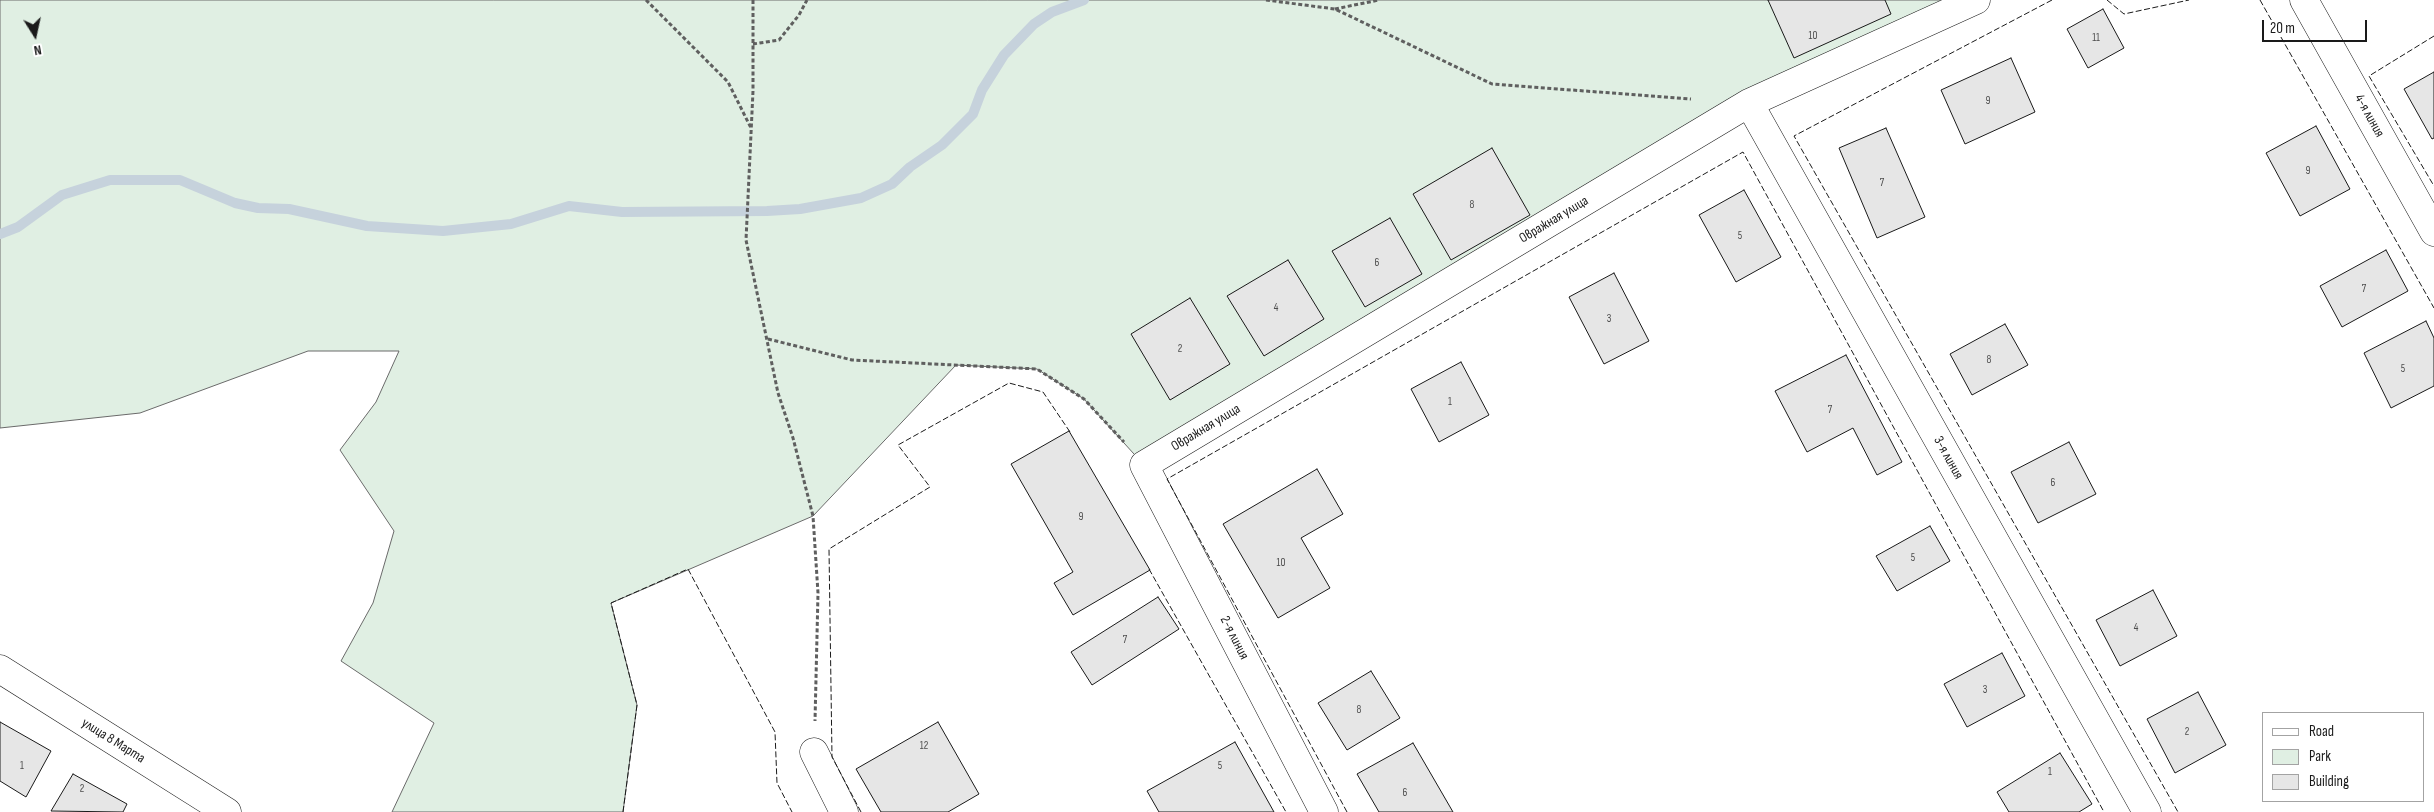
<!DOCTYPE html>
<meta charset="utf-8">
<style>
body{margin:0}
#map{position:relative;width:2434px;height:812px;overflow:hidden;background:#fff;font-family:"Sofia Sans Condensed",sans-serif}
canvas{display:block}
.legend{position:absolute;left:2262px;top:712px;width:162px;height:90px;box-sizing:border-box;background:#fff;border:1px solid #a3a3a3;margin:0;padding:6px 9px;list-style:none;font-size:15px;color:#1a1a1a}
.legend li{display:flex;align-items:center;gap:10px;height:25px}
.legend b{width:25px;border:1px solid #a3a3a3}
.north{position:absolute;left:10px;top:10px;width:50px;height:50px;-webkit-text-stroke:4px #fff;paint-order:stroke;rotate:170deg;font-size:14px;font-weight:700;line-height:20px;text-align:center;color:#1a1a1a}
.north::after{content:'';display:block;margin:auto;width:18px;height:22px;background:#1a1a1a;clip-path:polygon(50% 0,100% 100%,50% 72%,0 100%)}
.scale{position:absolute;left:2262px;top:20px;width:105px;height:22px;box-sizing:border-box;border:2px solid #1a1a1a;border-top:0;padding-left:6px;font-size:15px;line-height:18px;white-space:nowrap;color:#1a1a1a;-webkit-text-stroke:4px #fff;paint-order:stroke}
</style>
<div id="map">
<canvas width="2434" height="812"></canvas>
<ul class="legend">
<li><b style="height:6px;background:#fff"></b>Road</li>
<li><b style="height:14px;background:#e0efe3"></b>Park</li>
<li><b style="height:14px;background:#e6e6e6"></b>Building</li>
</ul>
<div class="north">N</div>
<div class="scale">20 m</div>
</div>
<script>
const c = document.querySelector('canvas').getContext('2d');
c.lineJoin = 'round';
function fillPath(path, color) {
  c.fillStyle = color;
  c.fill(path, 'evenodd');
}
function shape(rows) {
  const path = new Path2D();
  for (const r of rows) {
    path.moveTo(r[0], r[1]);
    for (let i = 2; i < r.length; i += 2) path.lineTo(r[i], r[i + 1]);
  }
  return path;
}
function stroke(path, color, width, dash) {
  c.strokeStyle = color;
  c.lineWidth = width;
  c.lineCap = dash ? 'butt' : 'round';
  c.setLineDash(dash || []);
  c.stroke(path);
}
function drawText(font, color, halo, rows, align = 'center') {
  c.font = font + ' "Sofia Sans Condensed",sans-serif';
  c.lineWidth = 4;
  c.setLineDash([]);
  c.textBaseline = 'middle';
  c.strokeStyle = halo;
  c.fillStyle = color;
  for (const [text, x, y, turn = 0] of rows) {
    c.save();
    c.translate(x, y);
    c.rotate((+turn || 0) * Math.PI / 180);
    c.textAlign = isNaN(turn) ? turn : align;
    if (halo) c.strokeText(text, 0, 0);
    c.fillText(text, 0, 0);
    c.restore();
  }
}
const green = shape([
 [0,0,1976,0,1749,103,1144,465,1084,399,1037,369,956,365,813,516,611,603,637,705,623,812,392,812,434,723,341,661,373,603,394,531,340,450,376,402,399,351,308,351,140,413,0,428,0,0]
]);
const stream = shape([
 [0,234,18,227,62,195,110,180,180,180,235,203,258,208,289,209,367,226,443,231,511,224,569,206,622,212,767,211,800,209,861,198,892,184,910,167,942,145,973,114,982,90,1004,55,1034,24,1052,12,1084,0]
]);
const building = shape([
 [1768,0,1885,0,1891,14,1794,58,1768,0],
 [2103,9,2124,48,2088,68,2067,29,2103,9],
 [2011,58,2035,112,1965,144,1941,90,2011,58],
 [2434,72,2434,138,2432,139,2404,89,2434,72],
 [2316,126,2350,189,2300,216,2266,153,2316,126],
 [1886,128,1925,217,1877,238,1839,148,1886,128],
 [1492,148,1530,215,1451,260,1413,194,1492,148],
 [1744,190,1781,257,1736,282,1699,215,1744,190],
 [1390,218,1422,274,1365,307,1332,251,1390,218],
 [2386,250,2408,291,2342,327,2320,286,2386,250],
 [1288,260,1324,319,1264,356,1227,296,1288,260],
 [1614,273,1649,341,1604,364,1569,297,1614,273],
 [1190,298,1230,364,1170,400,1131,334,1190,298],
 [2426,321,2434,338,2434,386,2391,408,2364,353,2426,321],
 [2005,324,2028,365,1972,395,1950,354,2005,324],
 [1846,355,1902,462,1877,475,1853,428,1807,452,1775,391,1846,355],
 [1461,362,1489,415,1439,442,1411,389,1461,362],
 [1069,431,1150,570,1073,615,1054,583,1073,572,1011,464,1069,431],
 [2069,442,2096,494,2038,523,2011,472,2069,442],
 [1317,469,1343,514,1301,538,1330,588,1278,618,1223,524,1317,469],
 [1930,526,1950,561,1897,591,1876,556,1930,526],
 [2153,590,2177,636,2120,666,2096,620,2153,590],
 [1158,597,1179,629,1092,685,1071,652,1158,597],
 [2002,653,2025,696,1967,727,1944,684,2002,653],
 [1371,671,1400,718,1347,750,1318,703,1371,671],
 [2198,692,2226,745,2175,773,2147,719,2198,692],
 [0,722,51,751,26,797,0,781,0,722],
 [938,722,979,794,948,812,881,812,856,769,938,722],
 [1235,742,1274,812,1159,812,1147,791,1235,742],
 [1413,743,1453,812,1379,812,1357,774,1413,743],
 [2060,753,2092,804,2079,812,2009,812,1997,792,2060,753],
 [73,774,127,804,123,812,51,811,73,774]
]);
const path = shape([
 [646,0,728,82,751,128],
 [753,0,753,91,746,240,778,393,793,438,813,516,818,593,815,721],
 [1266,0,1335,9,1492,84,1691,99],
 [1335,9,1379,0],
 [753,44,779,40,799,15,807,0],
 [768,339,852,360,1037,369,1084,399,1124,442]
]);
const street = shape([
 [2304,0,2434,232],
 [1749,103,2147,812],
 [0,669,227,812],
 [814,752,844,812],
 [1324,812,1144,465,1749,103,1976,0]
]);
const fence = shape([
 [2052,0,1794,136,2178,812],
 [2107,0,2124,14,2189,0],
 [2260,0,2434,308],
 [2434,36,2369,76,2434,186],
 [1149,569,1286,812],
 [623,812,637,705,611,603,688,569,775,732,777,783,792,812],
 [861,812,832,757,829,549,930,487,898,445,1009,383,1043,392,1070,432],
 [1347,812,1167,479,1743,152,2104,812]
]);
const numberNames = [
 ["10",1813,36],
 ["11",2096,38],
 ["9",1988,101],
 ["9",2308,171],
 ["7",1882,183],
 ["8",1472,205],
 ["5",1740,236],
 ["6",1377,263],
 ["7",2364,289],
 ["4",1276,308],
 ["3",1609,319],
 ["2",1180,349],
 ["8",1989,360],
 ["5",2403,369],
 ["1",1450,402],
 ["7",1830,410],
 ["6",2053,483],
 ["9",1081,517],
 ["5",1913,558],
 ["10",1281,563],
 ["4",2136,628],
 ["7",1125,640],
 ["3",1985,690],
 ["8",1359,710],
 ["2",2187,732],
 ["12",924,746],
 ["1",22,766],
 ["5",1220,766],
 ["1",2050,772],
 ["2",82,789],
 ["6",1405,793]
];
const streetNames = [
 ["4-я линия",2369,116,61],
 ["Овражная улица",1554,220,-31],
 ["Овражная улица",1206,428,-31],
 ["3-я линия",1948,458,61],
 ["2-я линия",1234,638,63],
 ["улица 8 Марта",113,741,32]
];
fillPath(green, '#e0efe3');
stroke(green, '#6a6a6a', 1);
stroke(stream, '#c6d2dc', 10);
fillPath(building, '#e6e6e6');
stroke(building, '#1a1a1a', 1);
stroke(street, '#1a1a1a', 29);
stroke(path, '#5f5f5f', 3, [4, 2.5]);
stroke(street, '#fff', 28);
stroke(fence, '#1a1a1a', 1, [6, 2.5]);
drawText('11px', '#4d4d4d', null, numberNames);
drawText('14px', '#1a1a1a', '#fff', streetNames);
</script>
